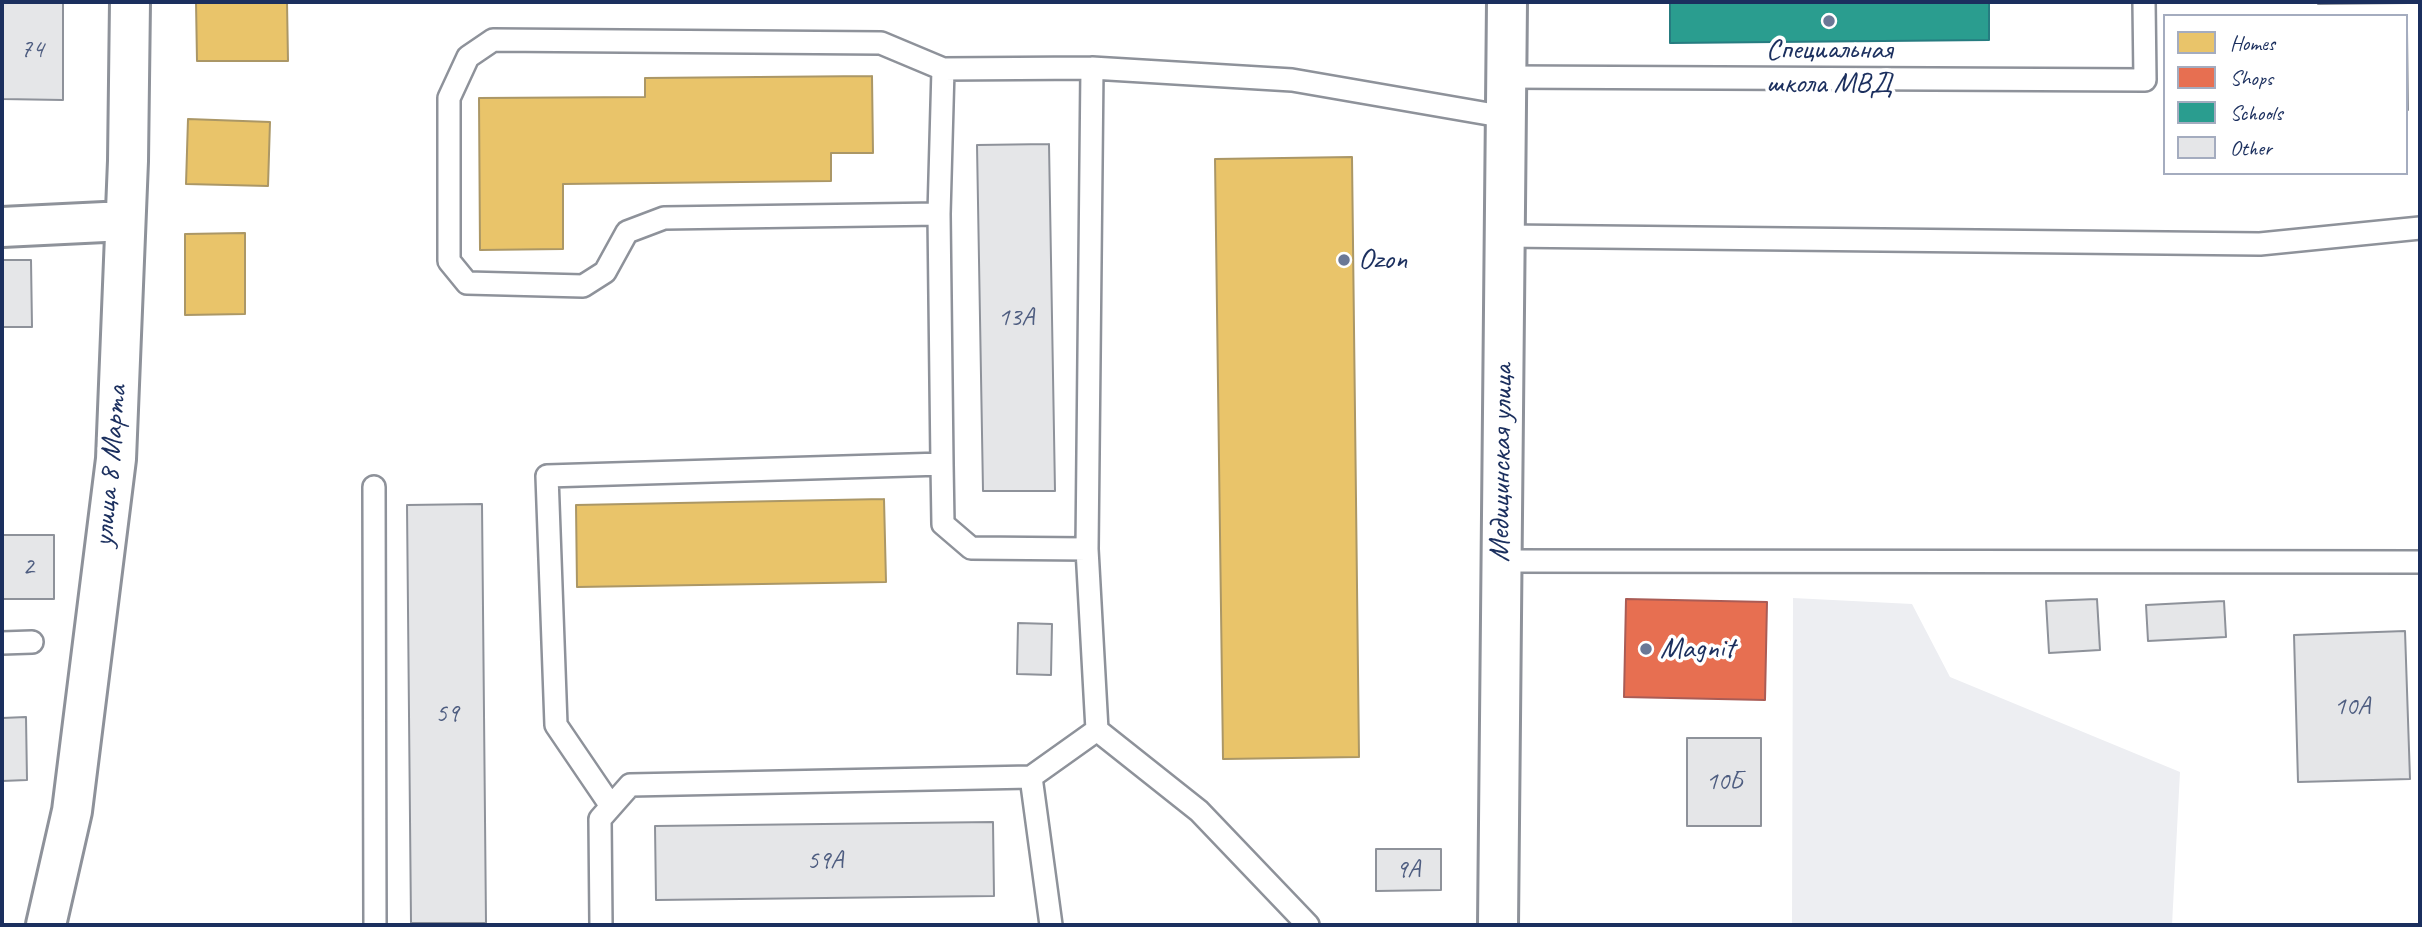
<!DOCTYPE html>
<meta charset="utf-8">
<style>
body{margin:0}
#map{position:relative;width:2422px;height:927px;overflow:hidden;background:#fff;font-family:Caveat,sans-serif}
canvas{display:block}
.frame{position:absolute;inset:0;border:4px solid #1b2f5e;pointer-events:none}
.legend{position:absolute;left:2163px;top:14px;width:245px;height:161px;box-sizing:border-box;background:#fff;border:2px solid #a4acbf;margin:0;padding:9px 12px;list-style:none;font-size:21px;color:#1b2f5e}
.legend li{display:flex;align-items:center;gap:14px;height:35px}
.legend b{width:35px;border:2px solid #a4acbf}
</style>
<div id="map">
<canvas width="2422" height="927"></canvas>
<div class="frame"></div>
<ul class="legend">
<li><b style="height:19px;background:#e9c46a"></b>Homes</li>
<li><b style="height:19px;background:#e76f51"></b>Shops</li>
<li><b style="height:19px;background:#2a9d8f"></b>Schools</li>
<li><b style="height:19px;background:#e5e6e8"></b>Other</li>
</ul>
</div>
<script>
const c = document.querySelector('canvas').getContext('2d');
c.lineJoin = 'round';
function fillPath(path, color) {
  c.fillStyle = color;
  c.fill(path, 'evenodd');
}
function shape(rows) {
  const path = new Path2D();
  for (const r of rows) {
    path.moveTo(r[0], r[1]);
    for (let i = 2; i < r.length; i += 2) path.lineTo(r[i], r[i + 1]);
  }
  return path;
}
function stroke(path, color, width, dash) {
  c.strokeStyle = color;
  c.lineWidth = width;
  c.lineCap = dash ? 'butt' : 'round';
  c.setLineDash(dash || []);
  c.stroke(path);
}
function drawText(font, color, halo, rows, align = 'center') {
  c.font = font + ' Caveat,sans-serif';
  c.lineWidth = 7;
  c.setLineDash([]);
  c.textBaseline = 'middle';
  c.strokeStyle = halo;
  c.fillStyle = color;
  for (const [text, x, y, turn = 0] of rows) {
    c.save();
    c.translate(x, y);
    c.rotate((+turn || 0) * Math.PI / 180);
    c.textAlign = isNaN(turn) ? turn : align;
    if (halo) c.strokeText(text, 0, 0);
    c.fillText(text, 0, 0);
    c.restore();
  }
}
const green = shape([
 [1793,598,1912,604,1950,677,2180,772,2172,925,1792,925]
]);
const homes = shape([
 [196,2,287,2,288,61,197,61,196,2],
 [872,76,873,153,831,153,831,181,563,184,563,249,480,250,479,98,645,97,645,78,872,76],
 [188,119,270,122,268,186,186,184,188,119],
 [1352,157,1359,757,1223,759,1215,159,1352,157],
 [245,233,245,314,185,315,185,234,245,233],
 [884,499,886,582,577,587,576,505,884,499]
]);
const shops = shape([
 [1626,599,1767,602,1765,700,1624,697,1626,599]
]);
const schools = shape([
 [1670,2,1989,2,1989,40,1670,43,1670,2]
]);
const building = shape([
 [2,2,63,2,63,100,2,99,2,2],
 [2318,2,2409,2,2409,3,2318,4,2318,2],
 [2406,30,2407,30,2408,110,2406,110,2406,30],
 [1049,144,1055,491,983,491,977,145,1049,144],
 [2,260,31,260,32,327,2,327,2,260],
 [482,504,486,923,411,923,407,505,482,504],
 [2,535,54,535,54,599,2,599,2,535],
 [2097,599,2100,650,2049,653,2046,601,2097,599],
 [2224,601,2226,637,2148,641,2146,605,2224,601],
 [1018,623,1052,624,1051,675,1017,674,1018,623],
 [2405,631,2410,779,2298,782,2294,635,2405,631],
 [26,717,27,780,2,781,2,718,26,717],
 [1687,738,1761,738,1761,826,1687,826,1687,738],
 [993,822,994,896,656,900,655,826,993,822],
 [1376,849,1441,849,1441,890,1376,891,1376,849]
]);
const service = shape([
 [1092,68,1292,80,1506,117],
 [1506,77,2145,80,2144,2],
 [939,214,664,218,627,232,605,272,583,286,467,283,449,261,449,98,468,57,493,40,881,43,943,69],
 [1505,236,2260,244,2420,228],
 [942,464,943,524,971,548,1087,549],
 [374,487,375,925],
 [1501,561,2420,562],
 [2,643,32,642],
 [611,806,556,725,547,476,942,464,939,214,943,69,1092,68,1087,549,1097,730,1199,811,1308,925],
 [601,925,600,819,630,785,1031,777],
 [1051,925,1031,777,1097,730]
]);
const minor = shape([
 [2,227,125,221],
 [46,925,72,811,116,459,128,161,130,2]
]);
const secondary = shape([
 [1498,925,1507,2]
]);
const markers = [
 [1829,21,7,"#6b7896"],
 [1344,260,7,"#6b7896"],
 [1646,649,7,"#6b7896"]
];
const numberNames = [
 ["74",32,50],
 ["13А",1016,318],
 ["2",28,567],
 ["10А",2352,707],
 ["59",447,714],
 ["10Б",1724,782],
 ["59А",825,861],
 ["9А",1408,870]
];
const poiNames = [
 ["Специальная",1829,50,"center"],
 ["школа МВД",1829,84,"center"],
 ["Ozon",1358,260],
 ["Magnit",1660,649]
];
const streetNames = [
 ["Медицинская улица",1502,463,-89],
 ["улица 8 Марта",111,466,-85]
];
fillPath(green, '#edeef2');
fillPath(homes, '#e9c46a');
stroke(homes, '#ab9766', 2);
fillPath(shops, '#e76f51');
stroke(shops, '#aa5c55', 2);
fillPath(schools, '#2a9d8f');
stroke(schools, '#267c80', 2);
fillPath(building, '#e5e6e8');
stroke(building, '#8e929a', 2);
stroke(service, '#8e929a', 26);
stroke(minor, '#8e929a', 44);
stroke(secondary, '#8e929a', 44);
stroke(service, '#fff', 21);
stroke(minor, '#fff', 38);
stroke(secondary, '#fff', 38);
for (const [x, y, r, color] of markers) {
  const dot = new Path2D();
  dot.arc(x, y, r, 0, 2 * Math.PI);
  c.fillStyle = color;
  c.fill(dot);
  stroke(dot, '#fff', 2.5);
}
drawText('26px', '#4e5d80', null, numberNames);
drawText('30px', '#1b2f5e', '#fff', poiNames, 'left');
drawText('30px', '#1b2f5e', '#fff', streetNames);
</script>
